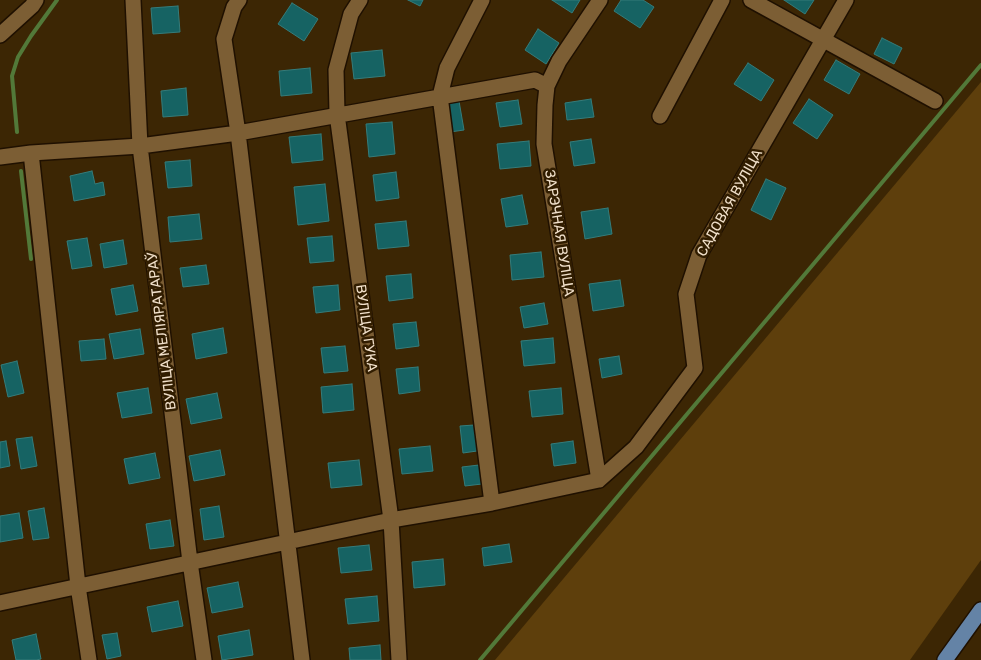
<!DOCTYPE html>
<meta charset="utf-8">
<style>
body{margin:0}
canvas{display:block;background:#3c2604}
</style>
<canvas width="981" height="660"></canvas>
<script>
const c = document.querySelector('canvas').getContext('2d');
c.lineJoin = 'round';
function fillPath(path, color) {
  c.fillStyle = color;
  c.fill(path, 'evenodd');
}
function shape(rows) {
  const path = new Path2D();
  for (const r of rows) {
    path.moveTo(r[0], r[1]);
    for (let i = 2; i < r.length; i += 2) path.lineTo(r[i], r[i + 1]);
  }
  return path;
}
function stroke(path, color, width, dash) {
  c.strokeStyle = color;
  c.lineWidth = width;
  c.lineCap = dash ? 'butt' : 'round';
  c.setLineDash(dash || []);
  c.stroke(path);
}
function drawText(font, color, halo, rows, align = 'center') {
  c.font = font + ' Rubik,sans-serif';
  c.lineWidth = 5;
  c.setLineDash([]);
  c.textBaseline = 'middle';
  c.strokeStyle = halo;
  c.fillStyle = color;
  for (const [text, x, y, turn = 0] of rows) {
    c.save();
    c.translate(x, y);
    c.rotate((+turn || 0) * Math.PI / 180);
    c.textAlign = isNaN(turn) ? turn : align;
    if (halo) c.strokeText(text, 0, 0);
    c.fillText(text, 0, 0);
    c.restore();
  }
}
const green = shape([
 [981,82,981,560,910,660,495,660]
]);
const stream = shape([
 [17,132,12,76,18,57,31,36,57,0],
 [21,171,31,259],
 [480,660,981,65]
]);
const building = shape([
 [408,0,423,0,420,6,408,0],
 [552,0,580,0,572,13,552,0],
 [621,0,643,0,654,7,640,28,614,11,621,0],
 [784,0,814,0,805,14,784,0],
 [292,3,318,19,304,41,278,24,292,3],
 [178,6,180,32,153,34,151,8,178,6],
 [538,29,559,43,546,64,525,50,538,29],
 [882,38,902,48,894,64,874,54,882,38],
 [382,50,385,76,354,79,351,53,382,50],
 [836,60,860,74,849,94,824,80,836,60],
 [748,63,774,80,761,101,734,84,748,63],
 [310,68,312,93,281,96,279,71,310,68],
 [186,88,188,115,163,117,161,91,186,88],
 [591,99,594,117,567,120,565,103,591,99],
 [809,99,833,115,817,139,793,123,809,99],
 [518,100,522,124,500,127,496,103,518,100],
 [459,101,464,130,450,132,445,103,459,101],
 [392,122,395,154,369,157,366,124,392,122],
 [321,134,323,160,292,163,289,137,321,134],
 [591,139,595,163,574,166,570,142,591,139],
 [529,141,531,166,500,169,497,144,529,141],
 [190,160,192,186,168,188,165,162,190,160],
 [92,171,95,184,103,182,105,195,74,201,70,176,92,171],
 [396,172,399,198,376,201,373,175,396,172],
 [766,179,786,188,771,220,751,210,766,179],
 [325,184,329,221,298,225,294,187,325,184],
 [522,195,528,224,506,227,501,199,522,195],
 [608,208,612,234,585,239,581,212,608,208],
 [199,214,202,239,170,242,168,217,199,214],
 [406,221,409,246,378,249,375,224,406,221],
 [332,236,334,261,310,263,307,238,332,236],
 [87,238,92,266,72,269,67,241,87,238],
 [123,240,127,264,104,268,100,244,123,240],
 [541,252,544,277,512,280,510,255,541,252],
 [206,265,209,284,183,287,180,268,206,265],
 [411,274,413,298,389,301,386,276,411,274],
 [620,280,624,306,593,311,589,284,620,280],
 [133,285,138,311,116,315,111,289,133,285],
 [338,285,340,310,316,313,313,287,338,285],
 [544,303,548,324,524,328,520,307,544,303],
 [416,322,419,346,396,349,393,324,416,322],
 [223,328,227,353,196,359,192,334,223,328],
 [140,329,144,354,114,359,109,334,140,329],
 [553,338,555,363,524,366,521,341,553,338],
 [104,339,106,359,81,361,79,341,104,339],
 [345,346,348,371,324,373,321,348,345,346],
 [619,356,622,374,602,378,599,359,619,356],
 [17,361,24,393,8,397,1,365,17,361],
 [418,367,420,391,399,394,396,369,418,367],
 [352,384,354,410,323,413,321,387,352,384],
 [148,388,152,413,122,418,117,393,148,388],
 [561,388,563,414,532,417,529,391,561,388],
 [217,393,222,418,191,424,186,399,217,393],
 [474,425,477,451,463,453,460,426,474,425],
 [32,437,37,466,21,469,16,439,32,437],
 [6,441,10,466,0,468,0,442,6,441],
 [573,441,576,463,554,466,551,444,573,441],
 [430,446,433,471,402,474,399,449,430,446],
 [220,450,225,475,194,481,189,456,220,450],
 [155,453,160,478,129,484,124,459,155,453],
 [359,460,362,485,331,488,328,463,359,460],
 [479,465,482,484,465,486,462,467,479,465],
 [219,506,224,537,204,540,200,509,219,506],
 [44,508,49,538,33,540,28,511,44,508],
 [19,513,23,538,0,542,0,516,19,513],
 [170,520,174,546,150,549,146,524,170,520],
 [509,544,512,562,484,566,482,548,509,544],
 [369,545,372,570,341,573,338,548,369,545],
 [443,559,445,585,414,588,412,562,443,559],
 [238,582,243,607,212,613,207,588,238,582],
 [377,596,379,621,348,624,345,599,377,596],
 [178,601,183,626,152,632,147,607,178,601],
 [249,630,253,655,222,660,218,636,249,630],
 [117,633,121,656,107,659,102,635,117,633],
 [36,634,41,659,36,660,16,660,12,640,36,634],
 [380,645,381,660,350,660,349,648,380,645]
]);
const minor = shape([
 [133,0,140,146,190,562,204,660],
 [239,0,234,7,224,39,238,133,302,660],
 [360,0,351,14,336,70,337,114,391,520,399,660],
 [482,0,447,68,440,96,492,503],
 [751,0,935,101],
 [0,35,32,6,36,0],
 [660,116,722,0],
 [31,153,78,586,89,660],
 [0,157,31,153,140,146,238,133,535,80,547,86],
 [599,480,544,144,545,105,547,86,559,61,600,0],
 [0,603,391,520,492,503,599,480,636,447,695,368,686,294,699,255,846,0]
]);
const major = shape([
 [945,660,981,610]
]);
const streetNames = [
 ["САДОВАЯ ВУЛІЦА",730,203,-61],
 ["ЗАРЭЧНАЯ ВУЛІЦА",559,233,81],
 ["ВУЛІЦА ГУКА",366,328,82],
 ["ВУЛІЦА МЕЛІЯРАТАРАЎ",162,331,-97]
];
fillPath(green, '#5e3f0c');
stroke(stream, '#527939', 4);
fillPath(building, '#166363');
stroke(building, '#347c7b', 1);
stroke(minor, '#1f1000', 18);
stroke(major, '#1f1000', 18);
stroke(minor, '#7c5e34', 15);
stroke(major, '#6483a6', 15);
drawText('14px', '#f1e0ca', '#311d00', streetNames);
</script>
